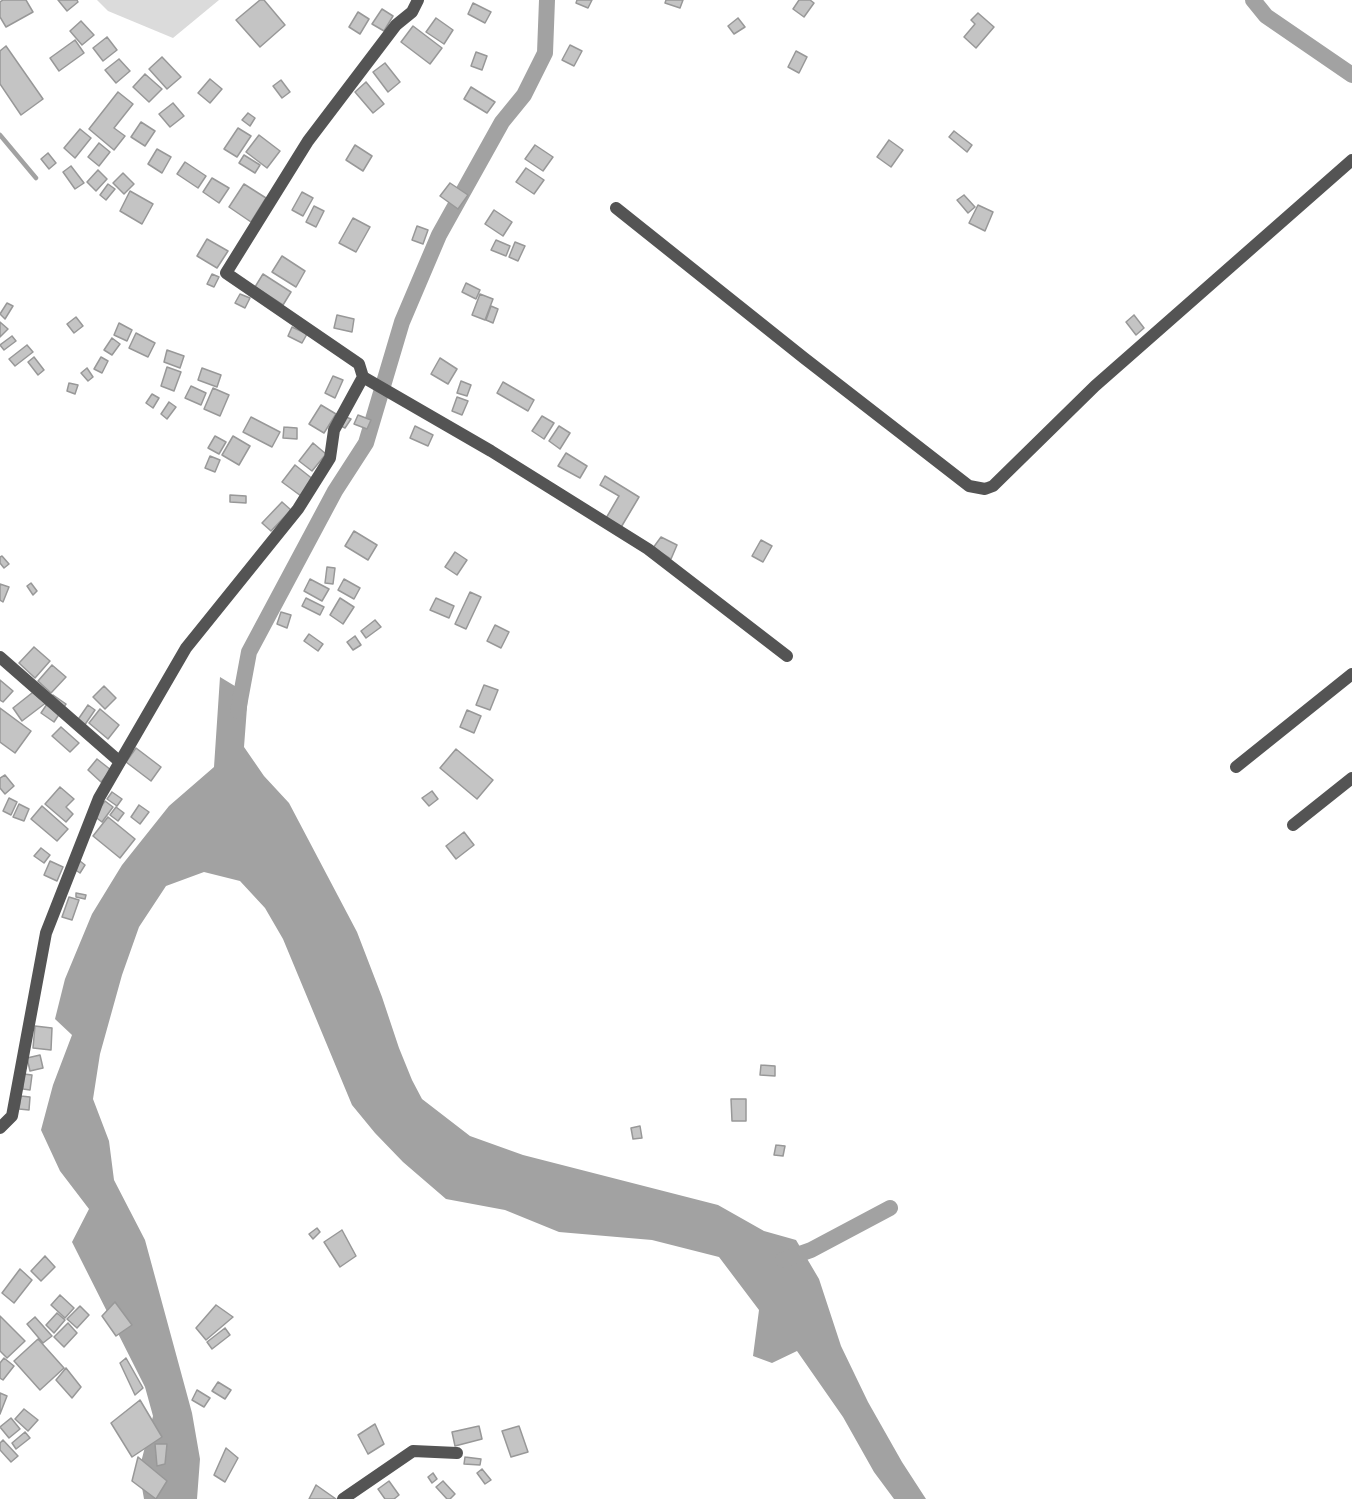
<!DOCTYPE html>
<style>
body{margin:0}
canvas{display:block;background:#fff}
</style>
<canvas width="1352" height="1499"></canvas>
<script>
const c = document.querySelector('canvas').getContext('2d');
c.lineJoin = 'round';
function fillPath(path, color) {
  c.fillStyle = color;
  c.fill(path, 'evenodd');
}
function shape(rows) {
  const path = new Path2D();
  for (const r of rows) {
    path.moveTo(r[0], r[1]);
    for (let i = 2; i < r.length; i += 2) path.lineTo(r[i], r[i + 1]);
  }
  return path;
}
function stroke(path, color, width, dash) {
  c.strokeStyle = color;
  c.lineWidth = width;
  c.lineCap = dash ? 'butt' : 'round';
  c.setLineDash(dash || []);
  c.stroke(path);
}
const green = shape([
 [97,0,219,0,173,38,108,11]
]);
const water = shape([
 [220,677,248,694,244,747,264,776,289,803,357,932,382,997,399,1048,412,1080,422,1099,470,1136,523,1155,718,1205,764,1231,796,1240,819,1279,841,1346,868,1402,902,1462,926,1499,894,1499,874,1472,843,1417,797,1351,772,1363,753,1356,759,1310,719,1257,652,1240,559,1232,505,1210,446,1199,403,1162,375,1133,352,1105,283,939,265,908,240,881,204,872,166,886,139,927,122,975,100,1054,93,1099,109,1141,114,1180,145,1240,192,1413,200,1459,197,1499,144,1499,139,1470,153,1416,145,1387,72,1242,89,1209,60,1171,41,1130,53,1085,72,1035,55,1019,65,979,92,914,122,865,169,806,214,767]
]);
const stream = shape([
 [0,135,36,178]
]);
const canal = shape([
 [1253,0,1266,16,1352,75],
 [238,711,249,652,335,491,366,443,402,322,439,235,502,122,524,95,545,53,547,0],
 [783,1260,811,1250,890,1208]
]);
const building = shape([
 [3,0,26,0,33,12,6,27,0,17,0,2,3,0],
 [58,0,77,0,78,2,67,11,58,0],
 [260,0,264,0,285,25,260,47,236,20,260,0],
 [577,0,592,0,588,8,576,3,577,0],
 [666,0,683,0,680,8,665,3,666,0],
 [799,0,810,0,814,3,804,17,793,9,799,0],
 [473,3,491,12,485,23,468,14,473,3],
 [382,9,393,16,384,31,372,24,382,9],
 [358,12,369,19,360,34,349,27,358,12],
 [978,13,994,27,976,48,964,37,975,24,971,20,978,13],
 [436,18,453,30,444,44,426,32,436,18],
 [738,18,745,27,734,34,728,26,738,18],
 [81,21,94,35,82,45,70,31,81,21],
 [413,26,442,48,430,64,401,42,413,26],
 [107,37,117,50,103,61,93,48,107,37],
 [75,40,84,53,59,71,50,58,75,40],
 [570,45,582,51,574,66,562,60,570,45],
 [6,46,43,99,21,115,0,84,0,51,6,46],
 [796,51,807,57,799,73,788,67,796,51],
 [476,52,487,56,482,70,471,66,476,52],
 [162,57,181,77,167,89,149,69,162,57],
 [119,59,130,71,116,83,105,70,119,59],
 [385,63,400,82,388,92,373,72,385,63],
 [145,74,162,89,149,102,133,87,145,74],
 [210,79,222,89,210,103,198,93,210,79],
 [281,80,290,92,282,98,273,86,281,80],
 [366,82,384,104,373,113,355,92,366,82],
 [471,87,495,102,487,113,464,99,471,87],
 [118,92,133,104,114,128,125,136,114,150,89,129,118,92],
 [173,103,184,116,170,127,159,114,173,103],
 [248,113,255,118,250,126,242,120,248,113],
 [141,122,155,131,145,146,131,137,141,122],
 [238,128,251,136,237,157,224,149,238,128],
 [80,129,91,138,75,158,64,148,80,129],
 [954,131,972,145,967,152,949,137,954,131],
 [259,135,280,151,267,168,246,152,259,135],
 [889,140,903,150,891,167,877,157,889,140],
 [99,143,110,152,99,166,88,157,99,143],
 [355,145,372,156,363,171,346,160,355,145],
 [535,145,553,157,543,171,525,159,535,145],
 [157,149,171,157,162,173,148,164,157,149],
 [48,153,56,163,49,169,41,159,48,153],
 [244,155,260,165,255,173,239,163,244,155],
 [185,162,206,176,198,188,177,174,185,162],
 [71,166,84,183,75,189,63,172,71,166],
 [526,168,544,180,534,194,516,182,526,168],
 [98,170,107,179,96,191,87,182,98,170],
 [123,173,134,184,124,194,113,183,123,173],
 [212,178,229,188,219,203,203,192,212,178],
 [450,183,468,195,458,209,440,196,450,183],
 [108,184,115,189,106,200,100,195,108,184],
 [244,184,266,198,251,222,229,207,244,184],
 [130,191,153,204,142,224,120,211,130,191],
 [302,192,313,198,303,216,292,210,302,192],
 [964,195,975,207,968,213,957,200,964,195],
 [978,205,993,212,985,231,969,223,978,205],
 [314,206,324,211,316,227,306,222,314,206],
 [494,210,512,222,503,236,485,224,494,210],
 [353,218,370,227,356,252,339,243,353,218],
 [417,226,428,230,423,244,412,240,417,226],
 [207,239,228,251,217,268,197,256,207,239],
 [496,240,510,246,506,256,491,250,496,240],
 [515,242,525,246,518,261,509,257,515,242],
 [282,256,305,271,296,287,272,272,282,256],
 [212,274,219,277,214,287,207,284,212,274],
 [263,274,291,292,283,305,255,287,263,274],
 [466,283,480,290,476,299,462,292,466,283],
 [240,294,250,298,245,308,235,303,240,294],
 [480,294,493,299,485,320,472,315,480,294],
 [7,303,13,306,5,319,0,314,7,303],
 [491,306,498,309,493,323,486,320,491,306],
 [337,315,354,319,352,332,334,328,337,315],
 [1134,315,1144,328,1136,335,1126,322,1134,315],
 [76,317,83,326,74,333,67,324,76,317],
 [0,322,8,329,0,337,0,322],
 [119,323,132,330,127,341,114,335,119,323],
 [292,327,307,334,302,343,288,336,292,327],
 [136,333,155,343,148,357,129,348,136,333],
 [12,336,16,341,4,350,0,345,12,336],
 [112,338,120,344,112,355,104,350,112,338],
 [27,345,33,352,15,366,9,359,27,345],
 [167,350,184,356,180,368,164,362,167,350],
 [34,357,44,370,38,375,28,362,34,357],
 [101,357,108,361,102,373,94,369,101,357],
 [440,358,457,369,448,384,431,374,440,358],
 [167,367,181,372,174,391,161,386,167,367],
 [87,368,93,377,88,381,81,373,87,368],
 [202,368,221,375,217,387,198,380,202,368],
 [333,376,343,380,335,398,325,393,333,376],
 [461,381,471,385,467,396,457,393,461,381],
 [503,382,534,400,528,411,497,393,503,382],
 [69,383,78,385,75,394,67,391,69,383],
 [191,386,206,393,201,405,185,398,191,386],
 [213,388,229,395,220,416,204,409,213,388],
 [152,394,159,398,153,408,146,403,152,394],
 [457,397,468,401,462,415,452,411,457,397],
 [169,402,176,407,167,419,161,414,169,402],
 [321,405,336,414,324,433,309,424,321,405],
 [358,415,371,420,367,429,354,424,358,415],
 [542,416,554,423,544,439,532,431,542,416],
 [251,417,280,432,272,447,243,432,251,417],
 [346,417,351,419,345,428,341,426,346,417],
 [415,426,433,435,428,446,410,438,415,426],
 [559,426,570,433,560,449,549,441,559,426],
 [284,427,297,428,297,439,283,438,284,427],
 [215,436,226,442,219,454,208,448,215,436],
 [233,436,250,446,239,465,222,455,233,436],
 [313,443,326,454,312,471,299,461,313,443],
 [566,453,587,466,580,478,558,466,566,453],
 [210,456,220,460,215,472,205,468,210,456],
 [295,465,314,480,301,496,282,482,295,465],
 [605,476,639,497,620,529,605,520,619,496,600,485,605,476],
 [230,495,246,496,246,503,230,502,230,495],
 [282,502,291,510,271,531,262,523,282,502],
 [354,531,377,545,368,560,345,546,354,531],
 [661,537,677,545,671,559,653,548,661,537],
 [761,540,772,546,763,562,752,556,761,540],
 [455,552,467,560,457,575,445,567,455,552],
 [2,556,9,564,4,568,0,563,0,557,2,556],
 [327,567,335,568,333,584,325,583,327,567],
 [310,579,329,589,322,601,304,591,310,579],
 [344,579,360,588,354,599,338,590,344,579],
 [31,583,37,591,33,595,27,586,31,583],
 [0,584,9,587,3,602,0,600,0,584],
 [470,592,481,597,466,629,455,624,470,592],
 [306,598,324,607,320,615,302,606,306,598],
 [340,598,354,607,343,624,330,615,340,598],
 [436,598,454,606,449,618,430,610,436,598],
 [281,612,291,615,287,628,277,624,281,612],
 [375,620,381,627,366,638,361,631,375,620],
 [495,625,509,632,501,648,487,641,495,625],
 [309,634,323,644,318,651,304,641,309,634],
 [355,636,361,645,353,650,347,642,355,636],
 [34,647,50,661,35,678,19,663,34,647],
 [52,665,66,677,51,693,38,681,52,665],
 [0,680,13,691,3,702,0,700,0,680],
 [484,685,498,690,490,710,476,705,484,685],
 [104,686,116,698,105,709,93,697,104,686],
 [37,689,47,702,22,721,13,708,37,689],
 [53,695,66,704,54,722,41,713,53,695],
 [88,705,95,710,84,726,77,721,88,705],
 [0,708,31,731,15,753,0,742,0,708],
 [100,709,119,725,108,739,89,723,100,709],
 [467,710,481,716,474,733,460,727,467,710],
 [61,727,79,743,70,752,52,736,61,727],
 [136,748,161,767,151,781,126,762,136,748],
 [456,749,493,780,477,799,440,768,456,749],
 [97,759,111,770,101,782,88,770,97,759],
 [5,775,14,786,5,794,0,788,0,778,5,775],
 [60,787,74,799,66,807,73,814,66,822,45,804,60,787],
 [432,791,438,799,429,806,422,798,432,791],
 [112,792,122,799,117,806,107,799,112,792],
 [9,798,17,802,11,815,3,811,9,798],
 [105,801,113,807,102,822,94,816,105,801],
 [19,804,29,809,24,821,13,817,19,804],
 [139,805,149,812,140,824,131,817,139,805],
 [42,806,68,829,57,841,31,819,42,806],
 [116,807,124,813,118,821,110,815,116,807],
 [108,817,135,839,120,858,93,836,108,817],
 [464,832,474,845,456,859,446,846,464,832],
 [41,848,50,855,44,863,34,856,41,848],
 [50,861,63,867,57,881,44,875,50,861],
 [80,861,85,865,80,873,74,869,80,861],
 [76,893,86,895,85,899,76,897,76,893],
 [69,897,79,900,72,920,62,917,69,897],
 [35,1026,52,1028,51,1050,33,1048,35,1026],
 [40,1055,43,1068,30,1071,27,1058,40,1055],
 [761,1065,775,1066,775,1076,760,1075,761,1065],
 [24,1074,32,1075,30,1090,23,1089,24,1074],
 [21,1096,30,1097,29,1110,19,1109,21,1096],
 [731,1099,746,1099,746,1121,732,1121,731,1099],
 [640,1126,642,1138,633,1139,631,1128,640,1126],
 [776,1145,785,1146,783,1156,774,1155,776,1145],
 [317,1228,320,1232,313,1239,309,1234,317,1228],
 [342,1230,356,1256,340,1267,324,1242,342,1230],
 [45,1256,55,1267,41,1281,31,1271,45,1256],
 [20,1269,32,1280,14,1303,2,1293,20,1269],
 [60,1295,74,1308,65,1318,51,1305,60,1295],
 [115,1302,132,1325,116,1336,102,1316,115,1302],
 [216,1305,233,1317,206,1340,196,1328,216,1305],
 [80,1306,89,1315,77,1328,67,1319,80,1306],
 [57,1313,65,1320,54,1333,46,1325,57,1313],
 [0,1316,25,1341,7,1358,0,1351,0,1316],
 [35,1317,52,1336,43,1343,27,1324,35,1317],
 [68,1323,77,1333,64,1347,54,1337,68,1323],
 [225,1328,230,1335,212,1349,207,1342,225,1328],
 [38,1339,64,1368,40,1390,14,1361,38,1339],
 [4,1358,14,1366,3,1380,0,1378,0,1363,4,1358],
 [126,1358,143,1388,135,1395,120,1363,126,1358],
 [66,1368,81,1387,72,1398,56,1380,66,1368],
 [218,1382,231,1390,225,1399,212,1391,218,1382],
 [197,1390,210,1398,204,1407,192,1400,197,1390],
 [0,1393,7,1396,0,1414,0,1393],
 [140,1400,162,1437,132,1457,111,1423,140,1400],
 [24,1409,38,1420,28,1431,15,1419,24,1409],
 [11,1418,20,1429,9,1438,0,1427,11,1418],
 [375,1424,384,1444,368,1454,358,1435,375,1424],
 [479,1426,482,1439,455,1446,452,1432,479,1426],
 [519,1426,528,1452,511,1457,502,1431,519,1426],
 [25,1432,30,1438,16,1449,12,1443,25,1432],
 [3,1440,18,1456,11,1462,0,1450,0,1443,3,1440],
 [155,1444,167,1444,165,1464,157,1466,155,1444],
 [226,1448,238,1458,225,1482,214,1475,226,1448],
 [138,1457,167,1481,156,1499,132,1481,138,1457],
 [465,1457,481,1459,480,1465,464,1464,465,1457],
 [482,1469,491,1480,485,1484,477,1473,482,1469],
 [433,1473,437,1479,432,1483,428,1477,433,1473],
 [389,1481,399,1495,394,1499,385,1499,378,1489,389,1481],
 [443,1481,455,1494,450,1499,447,1499,436,1487,443,1481],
 [316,1485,336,1499,309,1499,316,1485]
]);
const minor = shape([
 [616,208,804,358,969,486,985,489,993,486,1095,386,1352,160],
 [363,377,491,451,648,549,787,656],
 [0,657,120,762],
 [1236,767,1352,674],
 [1293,825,1352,778],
 [0,1128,12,1116,46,933,99,798,186,648,298,509,330,458,334,430,363,377,359,364,226,273,308,141,396,25,412,12,418,0],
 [343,1499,413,1451,457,1453]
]);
fillPath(green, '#dbdbdb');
fillPath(water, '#a2a2a2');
stroke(stream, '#a2a2a2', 4.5);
stroke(canal, '#a2a2a2', 16);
fillPath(building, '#c4c4c4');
stroke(building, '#989898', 1.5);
stroke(minor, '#545454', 12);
</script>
